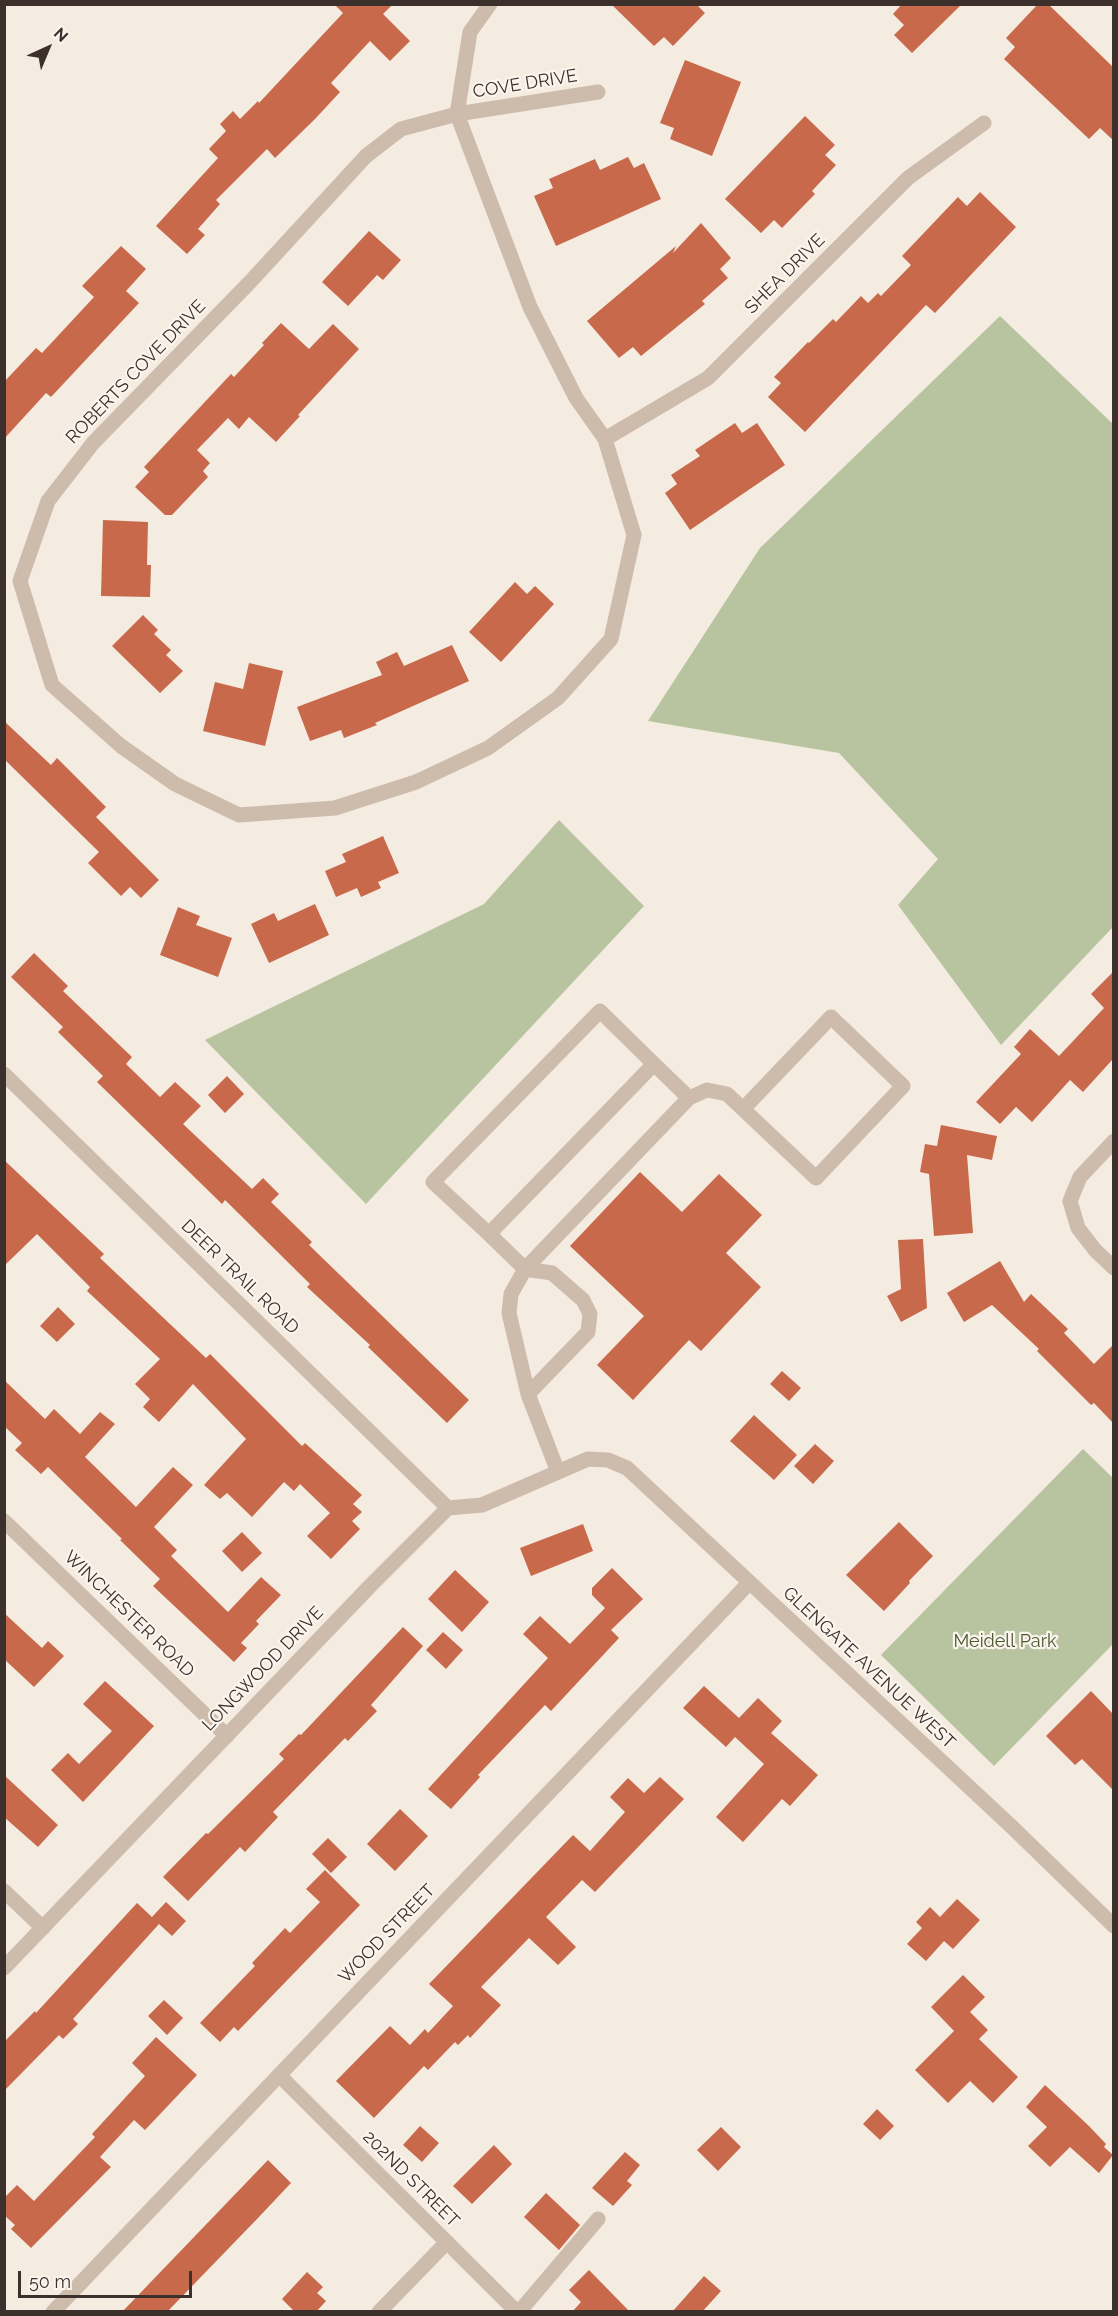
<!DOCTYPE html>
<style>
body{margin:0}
#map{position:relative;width:1118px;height:2316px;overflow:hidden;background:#f4ebe1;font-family:Raleway,sans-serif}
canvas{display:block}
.frame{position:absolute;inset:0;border:6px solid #3b302b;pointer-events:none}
.north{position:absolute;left:18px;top:18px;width:60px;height:60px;-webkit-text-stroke:4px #fbf5ee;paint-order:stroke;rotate:44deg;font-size:16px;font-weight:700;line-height:24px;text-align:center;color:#3b302b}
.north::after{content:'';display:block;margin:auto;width:21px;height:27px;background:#3b302b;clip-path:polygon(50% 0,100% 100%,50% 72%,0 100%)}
.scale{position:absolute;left:18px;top:2271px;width:174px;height:27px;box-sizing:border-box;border:3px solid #3b302b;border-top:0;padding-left:8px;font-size:18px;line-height:21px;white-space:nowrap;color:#3b302b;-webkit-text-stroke:4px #fbf5ee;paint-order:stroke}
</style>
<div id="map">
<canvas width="1118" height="2316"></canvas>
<div class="frame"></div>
<div class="north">N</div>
<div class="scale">50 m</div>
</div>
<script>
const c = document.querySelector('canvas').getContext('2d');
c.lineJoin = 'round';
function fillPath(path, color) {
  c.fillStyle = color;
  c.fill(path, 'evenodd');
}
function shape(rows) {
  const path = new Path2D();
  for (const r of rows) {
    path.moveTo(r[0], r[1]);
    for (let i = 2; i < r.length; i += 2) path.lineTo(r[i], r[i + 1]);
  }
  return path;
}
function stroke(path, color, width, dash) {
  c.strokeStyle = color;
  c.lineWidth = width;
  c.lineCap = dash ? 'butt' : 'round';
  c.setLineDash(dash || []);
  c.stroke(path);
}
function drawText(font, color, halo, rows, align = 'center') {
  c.font = font + ' Raleway,sans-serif';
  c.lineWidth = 4.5;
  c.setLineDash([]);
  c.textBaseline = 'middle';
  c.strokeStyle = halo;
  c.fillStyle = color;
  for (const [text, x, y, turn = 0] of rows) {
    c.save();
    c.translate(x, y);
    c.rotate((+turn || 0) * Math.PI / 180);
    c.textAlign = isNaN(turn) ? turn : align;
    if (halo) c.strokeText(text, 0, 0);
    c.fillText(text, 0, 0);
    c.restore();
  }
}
const green = shape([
 [1000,316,1114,425,1113,927,1001,1045,898,905,938,859,839,753,648,721,760,548],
 [559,820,644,906,366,1204,205,1040,484,904],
 [1083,1449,1113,1478,1113,1644,994,1766,881,1655]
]);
const building = shape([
 [334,4,393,4,383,14,410,41,390,61,370,41,331,83,340,92,315,119,275,158,267,149,216,200,220,204,198,229,205,235,187,254,156,226,218,158,209,149,226,131,220,124,233,111,240,119,258,101,259,103,343,13],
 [611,4,696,4,705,13,673,46,664,37,654,46],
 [902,4,962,4,912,53,894,35,904,25,893,14],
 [1038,4,1048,4,1113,67,1113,140,1100,128,1089,139,1004,59,1015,47,1006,38],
 [685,60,741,82,712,156,670,139,674,128,660,123],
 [805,116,835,145,825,155,836,165,812,191,815,194,782,228,774,220,761,233,725,199],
 [628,157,634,168,644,163,661,199,556,246,534,196,553,188,549,179,595,159,600,170],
 [980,192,1016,227,935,313,926,305,805,432,768,397,781,383,774,377,808,342,809,343,833,319,836,322,861,296,868,303,878,293,881,296,911,265,902,256,958,197,967,206],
 [701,223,731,258,720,269,728,278,702,301,705,304,641,356,633,347,619,358,587,321,676,246,673,253],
 [369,231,401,260,383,280,377,275,348,306,322,282],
 [121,246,146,269,126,291,139,303,51,397,46,393,4,439,4,382,36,348,42,353,94,297,82,286],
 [281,323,309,349,333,324,359,349,298,415,300,416,276,442,249,417,239,429,228,418,197,450,210,463,203,471,208,477,172,515,165,515,135,487,149,472,144,467,231,374,234,377,264,345,262,343],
 [735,423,742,433,757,423,785,465,690,530,665,493,677,484,671,475,700,456,695,450],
 [103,520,148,522,147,565,151,565,150,597,101,596],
 [515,582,527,594,535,586,554,604,501,662,469,632],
 [143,615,158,630,154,634,171,650,166,655,183,671,160,693,112,646],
 [452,645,469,681,375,723,377,725,344,738,341,730,310,741,297,707,382,675,376,662,397,652,404,666],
 [249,663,283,671,265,746,203,731,215,682,243,689],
 [4,721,51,765,57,758,106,807,96,817,159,880,141,898,130,887,121,896,88,863,99,852,4,759],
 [383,836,399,873,378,882,381,888,361,897,357,888,336,897,325,871,346,862,342,854],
 [315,904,329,935,269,963,251,924,274,913,278,921],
 [178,907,200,916,196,925,232,938,218,977,160,955],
 [34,953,68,986,63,991,132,1057,126,1064,160,1097,175,1082,201,1106,183,1124,252,1189,263,1178,279,1194,271,1202,312,1242,309,1245,469,1400,447,1423,368,1347,370,1345,307,1287,310,1284,225,1200,222,1204,97,1082,103,1076,58,1032,63,1027,11,977],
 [1113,972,1113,1059,1083,1092,1070,1080,1032,1122,1016,1107,1000,1124,976,1102,1021,1054,1014,1047,1030,1029,1059,1056,1104,1008,1091,994],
 [227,1076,244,1094,225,1113,208,1095],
 [941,1125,997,1136,992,1160,967,1155,973,1233,934,1236,929,1174,920,1172,925,1144,937,1146],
 [4,1160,104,1254,100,1258,206,1358,210,1354,302,1446,305,1443,362,1495,353,1504,362,1512,352,1521,360,1529,331,1559,307,1536,330,1513,300,1484,294,1491,284,1482,252,1517,227,1493,220,1499,204,1485,246,1439,193,1384,159,1422,143,1407,150,1399,135,1384,160,1359,87,1291,90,1287,37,1234,4,1266],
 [640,1172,682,1212,719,1174,762,1215,726,1253,761,1287,701,1351,689,1340,633,1400,597,1365,644,1316,570,1246],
 [923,1239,927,1308,901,1322,887,1296,901,1289,898,1240],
 [1000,1261,1024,1302,1031,1294,1068,1329,1064,1333,1094,1364,1113,1345,1113,1423,1094,1403,1091,1405,1037,1351,1039,1349,992,1305,964,1322,947,1293],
 [58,1307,75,1324,57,1342,40,1326],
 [782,1371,801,1388,789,1401,770,1384],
 [4,1380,45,1419,54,1409,80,1434,100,1412,115,1424,85,1457,136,1507,173,1467,193,1485,154,1527,177,1550,171,1556,228,1612,261,1577,281,1595,256,1621,259,1624,241,1643,247,1648,234,1662,153,1586,160,1579,120,1540,122,1539,48,1467,41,1474,15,1450,22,1443,4,1426],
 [754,1415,797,1455,774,1480,730,1441],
 [815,1444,834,1461,813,1484,794,1466],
 [899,1522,933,1556,909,1581,910,1583,884,1611,846,1575],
 [583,1524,593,1551,531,1576,520,1548],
 [242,1532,262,1553,242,1572,222,1551],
 [612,1568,643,1599,611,1630,619,1638,551,1711,545,1705,478,1775,480,1777,451,1809,428,1789,548,1658,523,1634,540,1616,570,1644,605,1608,592,1595,592,1588],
 [455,1570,489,1602,462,1632,428,1599],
 [4,1613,42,1648,48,1641,64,1656,34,1687,4,1659],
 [403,1627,423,1646,371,1705,377,1711,348,1741,345,1738,273,1812,278,1817,245,1852,240,1847,188,1901,163,1877,206,1833,208,1834,284,1759,279,1754,299,1734,301,1735],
 [443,1632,463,1650,446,1669,426,1650],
 [105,1681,154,1726,83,1802,51,1770,68,1753,79,1764,112,1731,83,1704],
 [704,1686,739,1718,758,1698,782,1721,771,1733,818,1775,790,1806,782,1799,743,1842,716,1817,764,1764,735,1737,726,1747,683,1708],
 [1091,1691,1113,1714,1113,1790,1082,1759,1075,1765,1046,1736],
 [4,1775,58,1825,38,1847,4,1817],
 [660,1777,684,1799,595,1892,582,1880,546,1917,576,1947,558,1965,529,1938,481,1987,501,2005,470,2038,468,2035,458,2045,455,2042,428,2070,424,2066,374,2118,336,2081,390,2026,410,2045,425,2029,428,2033,453,2006,429,1984,573,1835,590,1851,625,1812,610,1797,628,1778,644,1793],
 [400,1809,428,1836,395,1871,367,1844],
 [328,1838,347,1857,331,1873,312,1854],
 [325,1870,360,1905,238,2031,234,2027,220,2042,200,2023,255,1966,252,1963,285,1928,290,1933,320,1902,306,1889],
 [957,1899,980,1920,953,1949,944,1941,926,1961,907,1944,922,1928,916,1922,930,1907,940,1917],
 [166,1902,186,1921,172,1936,159,1924,73,2019,78,2024,63,2039,59,2035,4,2091,4,2042,35,2011,36,2013,137,1903,152,1917],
 [963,1975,985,1997,970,2012,988,2030,979,2039,1018,2077,993,2103,970,2081,948,2103,915,2070,954,2031,931,2007],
 [164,2000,183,2018,167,2035,148,2016],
 [156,2037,197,2075,145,2130,134,2120,100,2157,111,2167,31,2248,11,2229,15,2225,4,2215,4,2198,17,2185,34,2201,95,2137,92,2134,145,2076,132,2063],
 [1045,2085,1089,2126,1106,2144,1104,2147,1113,2155,1099,2173,1070,2147,1050,2167,1028,2146,1047,2127,1026,2107],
 [877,2109,894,2126,880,2140,863,2124],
 [420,2126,439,2143,422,2162,403,2145],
 [721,2127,741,2147,718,2171,697,2150],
 [494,2145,512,2164,472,2204,453,2186],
 [625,2152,640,2165,627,2181,632,2185,613,2206,592,2188],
 [268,2160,291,2183,257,2219,167,2312,122,2312],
 [546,2193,580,2225,559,2250,524,2217],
 [589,2270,630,2312,572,2312,581,2302,569,2290],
 [307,2272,323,2287,317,2293,326,2301,316,2312,295,2312,282,2299],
 [704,2276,721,2291,702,2312,672,2312]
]);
const minor = shape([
 [490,4,470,32,457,114,530,307,576,398,605,439,634,535,611,639,558,698,488,748,416,782,335,808,239,815,175,784,121,746,52,685,20,581,48,501,93,443,250,282,366,156,401,129,457,114,598,92],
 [605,439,708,378,908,178,984,123],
 [654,1064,489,1234,433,1182,600,1011,654,1064,689,1098],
 [4,1074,448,1508],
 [1114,1141,1080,1177,1070,1201,1078,1228,1095,1250,1114,1268],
 [489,1234,525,1269,552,1273,583,1300,590,1314,588,1332,528,1394],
 [558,1472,528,1394,509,1313,511,1294,525,1269,689,1098,707,1090,727,1094,816,1178,903,1086,831,1017,743,1109],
 [4,1521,227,1736],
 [4,1891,43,1928],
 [4,1968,371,1585,448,1508,482,1505,588,1459,608,1460,627,1468,1012,1827,1114,1926],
 [279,2075,517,2312],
 [53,2312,749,1583],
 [379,2312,447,2242],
 [519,2312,598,2219]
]);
const streetNames = [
 ["COVE DRIVE",525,84,-9],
 ["SHEA DRIVE",785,274,-45],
 ["ROBERTS COVE DRIVE",136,372,-46],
 ["DEER TRAIL ROAD",240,1277,44],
 ["WINCHESTER ROAD",129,1614,44],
 ["GLENGATE AVENUE WEST",869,1668,43],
 ["LONGWOOD DRIVE",263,1669,-46],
 ["WOOD STREET",387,1934,-46],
 ["202ND STREET",411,2179,45]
];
const parkNames = [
 ["Meidell Park",1005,1642]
];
fillPath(green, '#b8c4a0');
fillPath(building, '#c8694b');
stroke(minor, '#cdbbac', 15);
drawText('18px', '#3b302b', '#fbf5ee', streetNames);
drawText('18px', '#4a5a2e', '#fbf5ee', parkNames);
</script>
